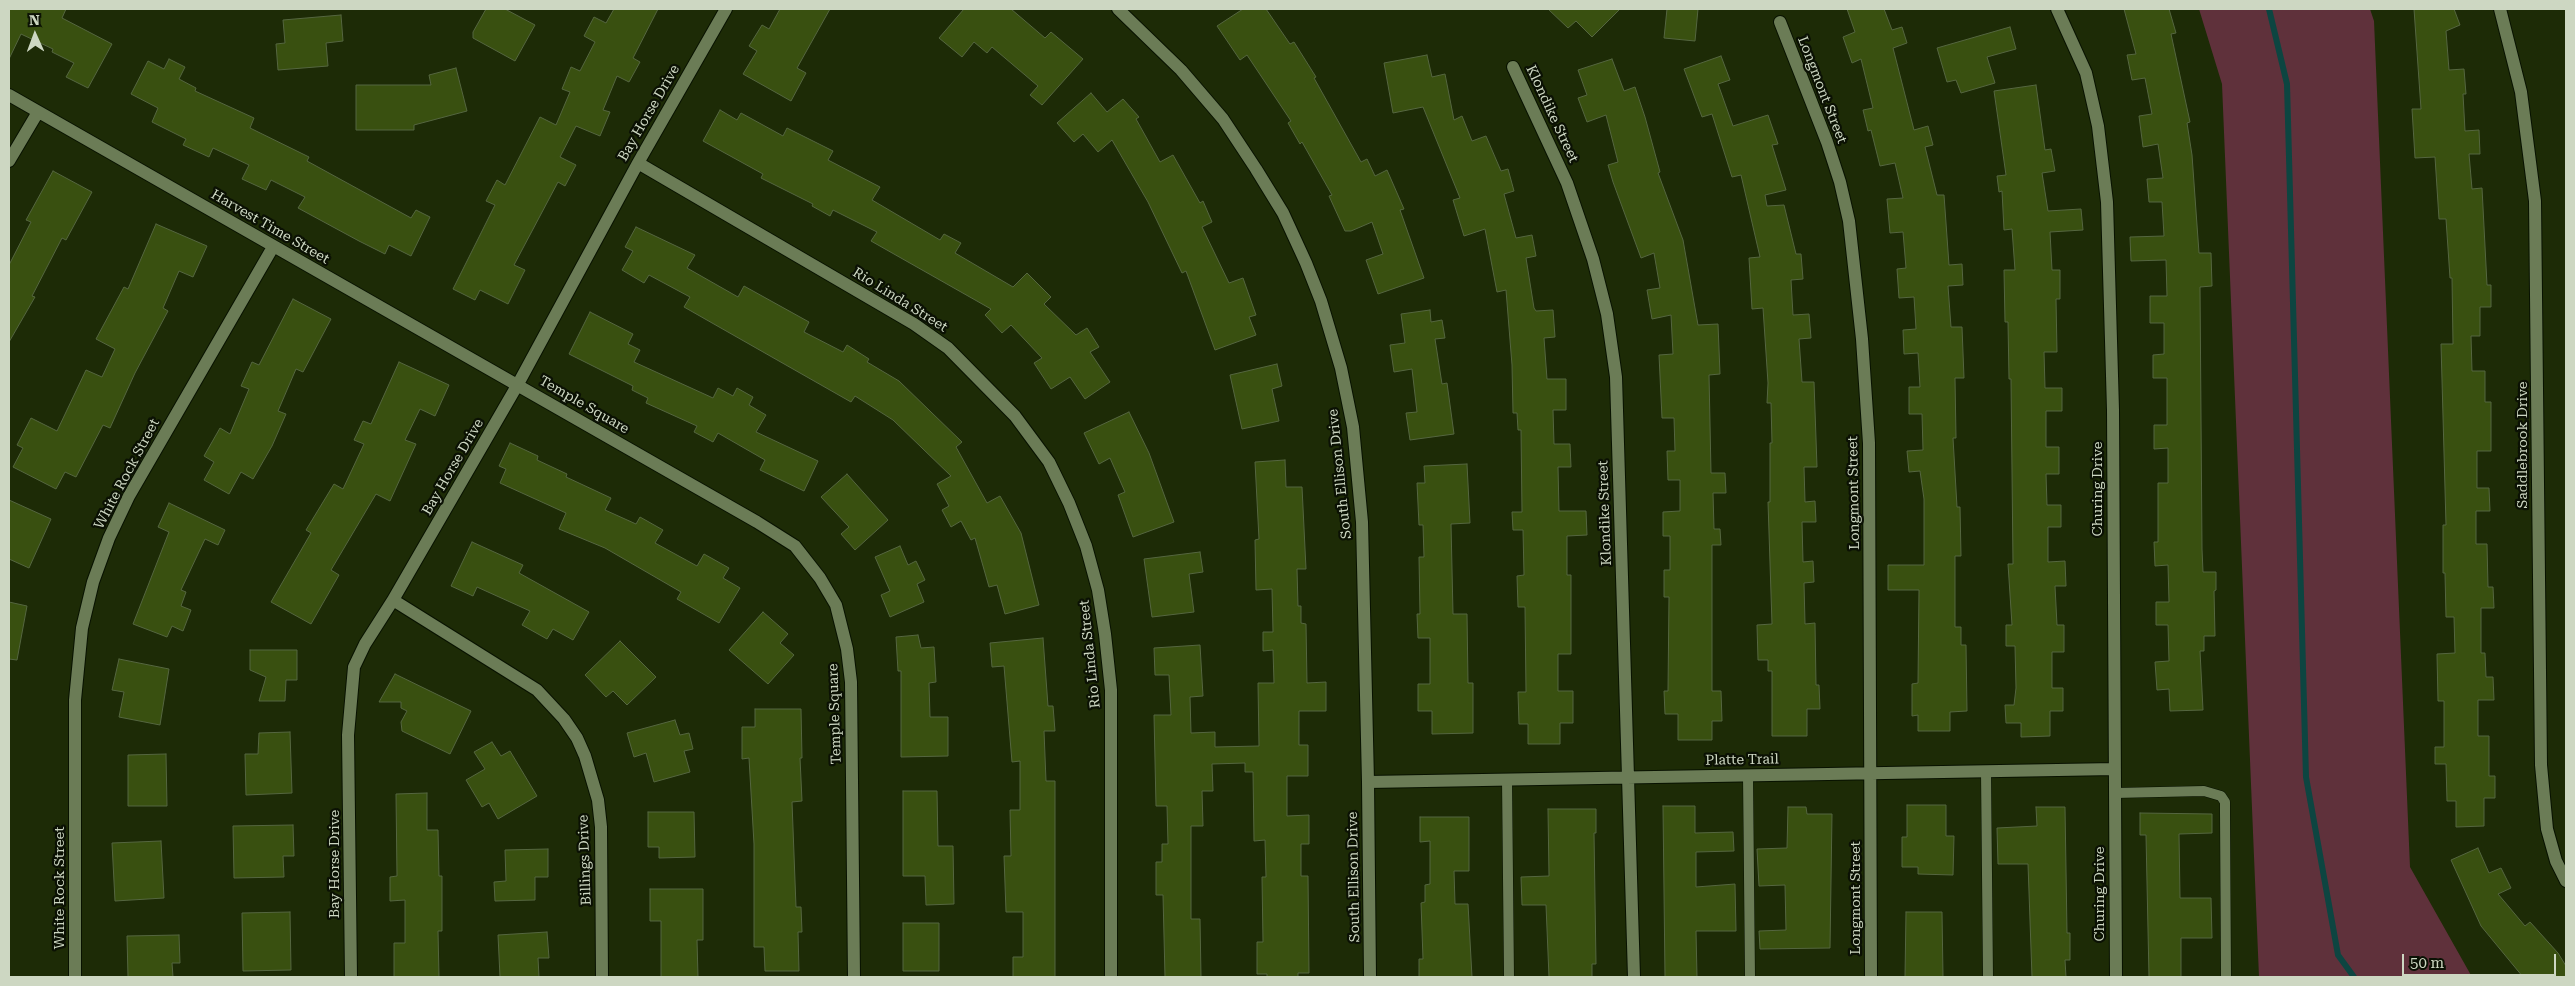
<!DOCTYPE html>
<style>
body{margin:0}
#map{position:relative;width:2575px;height:986px;overflow:hidden;background:#1d2b06;font-family:"Roboto Serif",serif}
canvas{display:block}
.frame{position:absolute;inset:0;border:10px solid #cdd7c2;pointer-events:none}
.north{position:absolute;left:10px;top:10px;width:50px;height:50px;-webkit-text-stroke:4px #0b1104;paint-order:stroke;rotate:358deg;font-size:14px;font-weight:700;line-height:20px;text-align:center;color:#cdd7c2}
.north::after{content:'';display:block;margin:auto;width:18px;height:22px;background:#cdd7c2;clip-path:polygon(50% 0,100% 100%,50% 72%,0 100%)}
.scale{position:absolute;left:2402px;top:954px;width:154px;height:22px;box-sizing:border-box;border:2px solid #cdd7c2;border-top:0;padding-left:6px;font-size:15px;line-height:18px;white-space:nowrap;color:#cdd7c2;-webkit-text-stroke:4px #0b1104;paint-order:stroke}
</style>
<div id="map">
<canvas width="2575" height="986"></canvas>
<div class="frame"></div>
<div class="north">N</div>
<div class="scale">50 m</div>
</div>
<script>
const c = document.querySelector('canvas').getContext('2d');
c.lineJoin = 'round';
function fillPath(path, color) {
  c.fillStyle = color;
  c.fill(path, 'evenodd');
}
function shape(rows) {
  const path = new Path2D();
  for (const r of rows) {
    path.moveTo(r[0], r[1]);
    for (let i = 2; i < r.length; i += 2) path.lineTo(r[i], r[i + 1]);
  }
  return path;
}
function stroke(path, color, width, dash) {
  c.strokeStyle = color;
  c.lineWidth = width;
  c.lineCap = dash ? 'butt' : 'round';
  c.setLineDash(dash || []);
  c.stroke(path);
}
function drawText(font, color, halo, rows, align = 'center') {
  c.font = font + ' "Roboto Serif",serif';
  c.lineWidth = 4.5;
  c.setLineDash([]);
  c.textBaseline = 'middle';
  c.strokeStyle = halo;
  c.fillStyle = color;
  for (const [text, x, y, turn = 0] of rows) {
    c.save();
    c.translate(x, y);
    c.rotate((+turn || 0) * Math.PI / 180);
    c.textAlign = isNaN(turn) ? turn : align;
    if (halo) c.strokeText(text, 0, 0);
    c.fillText(text, 0, 0);
    c.restore();
  }
}
const green = shape([
 [2199,9,2370,9,2374,21,2410,867,2472,977,2259,977,2222,84]
]);
const stream = shape([
 [2269,9,2287,84,2306,777,2338,955,2354,977]
]);
const building = shape([
 [9,9,66,9,62,18,112,44,88,88,66,77,74,63,52,52,53,49,21,34,9,59,9,9],
 [486,9,505,9,535,25,515,61,473,38,473,32,486,9],
 [614,9,658,9,633,58,640,62,629,82,617,76,603,110,610,112,600,136,576,126,560,157,576,165,565,186,558,182,514,265,525,270,508,304,480,290,475,300,453,289,495,205,486,201,497,180,505,185,540,117,556,125,570,92,562,89,571,67,580,71,595,42,584,36,594,17,606,23,614,9],
 [780,9,830,9,797,68,806,73,791,101,743,74,757,51,749,46,762,25,769,29,780,9],
 [964,9,1011,9,1045,38,1051,32,1083,59,1042,105,1030,95,1038,86,992,47,987,53,974,42,962,57,939,38,964,9],
 [1243,9,1266,9,1290,44,1294,42,1316,77,1314,78,1361,162,1367,159,1375,176,1387,170,1404,209,1400,210,1424,278,1378,294,1366,260,1383,254,1372,222,1351,231,1345,231,1329,196,1332,195,1302,142,1300,144,1288,123,1291,121,1247,55,1240,60,1217,26,1243,9],
 [1548,9,1620,9,1592,37,1576,21,1568,28,1548,9],
 [1667,9,1698,9,1695,41,1664,38,1667,9],
 [1847,9,1884,9,1892,30,1902,27,1907,43,1893,48,1914,130,1928,126,1933,145,1925,147,1937,195,1944,195,1949,265,1962,264,1963,285,1948,286,1951,327,1962,327,1964,378,1955,378,1956,438,1953,438,1957,507,1960,507,1961,556,1955,556,1955,627,1961,627,1961,645,1966,645,1967,711,1950,712,1950,731,1918,731,1918,715,1912,716,1912,684,1918,683,1919,590,1888,590,1888,565,1924,565,1924,499,1920,471,1909,472,1907,451,1923,450,1922,414,1909,414,1909,387,1920,387,1918,353,1904,354,1903,330,1916,329,1914,297,1899,298,1897,269,1906,268,1903,232,1890,233,1887,199,1903,198,1895,163,1880,166,1871,130,1868,131,1863,110,1873,108,1861,59,1852,63,1843,37,1855,32,1847,9],
 [2124,9,2169,9,2176,33,2171,34,2190,122,2187,123,2192,155,2199,253,2211,253,2212,286,2200,287,2202,549,2203,572,2216,572,2216,590,2214,591,2215,636,2204,636,2204,651,2200,651,2203,710,2170,711,2169,689,2157,690,2155,662,2169,661,2168,625,2156,625,2156,602,2169,602,2168,565,2155,566,2154,542,2158,542,2158,483,2168,483,2168,448,2154,449,2154,425,2167,425,2167,378,2153,378,2153,355,2164,354,2164,323,2150,323,2150,296,2167,296,2166,260,2131,261,2130,237,2164,236,2162,202,2149,202,2147,179,2163,178,2158,144,2143,147,2139,116,2152,114,2145,78,2132,80,2127,55,2136,54,2124,9],
 [2414,9,2454,9,2460,25,2446,31,2449,70,2464,69,2466,94,2463,94,2465,131,2479,130,2480,154,2469,154,2472,189,2482,188,2487,285,2491,285,2491,307,2480,307,2480,336,2471,336,2472,371,2485,371,2485,402,2491,402,2491,451,2477,451,2477,488,2489,488,2490,511,2476,511,2476,544,2487,544,2488,587,2493,587,2494,608,2481,608,2481,653,2485,653,2486,677,2493,677,2494,700,2478,700,2478,736,2489,736,2489,776,2495,776,2495,798,2484,798,2484,826,2456,827,2456,801,2447,801,2446,764,2435,764,2435,747,2444,747,2444,701,2438,701,2437,654,2455,653,2454,617,2446,617,2445,573,2443,573,2443,525,2446,525,2441,344,2453,344,2452,278,2450,278,2446,219,2439,219,2435,157,2415,158,2412,109,2421,109,2414,9],
 [341,15,343,41,326,43,328,66,278,70,276,44,285,43,283,20,341,15],
 [2010,27,2016,49,1987,57,1995,83,1961,93,1956,80,1947,82,1937,48,2010,27],
 [1427,55,1432,77,1445,74,1454,120,1462,116,1472,141,1486,136,1501,171,1508,169,1514,191,1504,194,1516,238,1532,235,1536,256,1526,258,1534,308,1536,311,1553,310,1555,337,1544,338,1547,379,1566,379,1566,410,1553,410,1554,444,1570,444,1571,467,1558,467,1559,511,1586,511,1587,535,1567,536,1567,575,1571,575,1571,654,1558,654,1558,691,1573,691,1573,723,1560,723,1560,744,1528,744,1528,724,1519,724,1518,692,1526,692,1525,607,1518,607,1517,576,1524,575,1523,530,1513,530,1512,512,1522,512,1521,430,1518,430,1517,413,1513,413,1512,365,1506,290,1497,292,1485,229,1464,236,1453,200,1460,198,1423,107,1393,113,1384,63,1427,55],
 [1721,56,1730,80,1718,84,1733,126,1768,115,1778,144,1772,145,1786,190,1765,195,1767,206,1784,205,1796,254,1801,254,1803,279,1791,280,1793,315,1809,314,1811,338,1799,339,1802,382,1814,382,1817,467,1804,467,1805,502,1815,501,1816,522,1802,522,1803,562,1813,561,1814,582,1804,583,1805,624,1815,623,1816,685,1819,685,1820,709,1807,709,1807,736,1772,736,1772,671,1768,671,1768,660,1758,660,1757,625,1772,624,1768,502,1770,502,1770,443,1772,443,1771,403,1767,403,1768,383,1763,308,1752,309,1749,258,1760,257,1741,175,1732,177,1712,114,1702,117,1684,69,1721,56],
 [169,59,185,67,179,79,196,88,195,91,254,118,250,128,309,157,307,161,411,218,416,210,430,217,411,256,389,245,385,254,359,241,298,208,305,197,271,180,266,190,242,179,249,165,213,148,209,157,183,145,186,139,152,122,158,108,131,94,148,61,164,69,169,59],
 [1612,59,1624,91,1635,87,1645,117,1660,172,1658,173,1683,240,1698,325,1718,324,1720,374,1709,375,1711,473,1725,473,1726,493,1713,493,1714,529,1720,529,1721,545,1712,545,1712,691,1721,691,1722,721,1712,721,1712,740,1678,740,1678,714,1665,714,1664,691,1668,691,1669,597,1664,597,1664,570,1670,570,1670,536,1663,536,1663,512,1680,511,1680,480,1668,480,1667,451,1675,451,1674,418,1662,418,1659,355,1673,354,1671,315,1652,319,1647,290,1660,288,1654,253,1641,258,1613,182,1608,165,1618,162,1606,115,1587,122,1578,98,1587,95,1578,70,1612,59],
 [456,68,467,111,414,125,414,130,356,130,356,85,431,85,429,75,456,68],
 [2036,85,2045,150,2051,149,2055,171,2042,173,2048,211,2081,209,2083,230,2050,232,2052,270,2060,270,2060,299,2056,299,2057,352,2044,352,2045,388,2062,388,2062,411,2046,411,2046,447,2059,447,2059,474,2046,474,2047,505,2061,505,2061,527,2048,527,2048,562,2065,561,2066,586,2055,586,2057,625,2064,625,2064,652,2052,652,2052,688,2063,688,2063,711,2050,711,2050,736,2021,737,2021,723,2006,723,2005,705,2014,705,2016,688,2015,646,2006,646,2006,625,2012,625,2008,564,2013,564,2011,379,2009,379,2008,322,2005,322,2004,270,2015,270,2012,229,2004,230,2002,191,1999,192,1997,176,2006,175,1994,91,2036,85],
 [1091,93,1107,112,1123,99,1139,117,1136,119,1160,162,1173,155,1200,203,1203,201,1212,222,1202,227,1229,283,1243,278,1256,315,1249,317,1256,335,1215,350,1186,271,1182,273,1148,202,1112,140,1098,152,1083,134,1074,142,1057,123,1091,93],
 [720,110,737,120,741,113,783,136,787,128,833,151,828,160,880,187,872,200,940,240,944,234,961,243,955,253,1013,287,1027,273,1051,297,1044,304,1076,335,1087,328,1099,347,1090,352,1110,382,1085,399,1070,377,1051,389,1034,363,1042,358,1011,325,1002,333,985,315,991,309,871,241,877,232,833,210,830,216,812,206,813,204,761,178,763,174,703,141,720,110],
 [53,171,92,192,66,240,62,238,32,296,35,297,9,342,9,265,31,222,26,220,53,171],
 [156,224,207,246,193,277,179,271,163,308,168,311,135,373,110,428,103,425,76,477,65,472,56,489,13,467,23,448,17,445,31,418,57,431,86,370,102,377,115,349,96,339,124,287,128,289,156,224],
 [636,227,695,255,687,268,738,297,744,286,809,322,804,332,843,352,847,345,869,359,867,362,899,381,962,442,956,447,987,503,1000,496,1021,533,1039,605,1005,614,997,585,989,587,975,538,971,540,961,521,951,527,942,510,949,506,937,484,951,476,893,420,855,396,851,402,684,307,690,297,649,275,644,283,622,270,633,251,625,247,636,227],
 [293,299,331,319,303,372,296,369,278,411,286,414,272,446,253,479,241,472,229,494,204,480,214,462,204,456,220,428,230,434,249,389,241,386,252,362,259,365,293,299],
 [1430,310,1431,322,1442,320,1445,338,1435,339,1442,384,1447,383,1454,434,1410,440,1406,413,1417,412,1412,369,1394,372,1390,345,1405,343,1401,314,1430,310],
 [590,312,633,334,628,344,640,350,634,362,713,398,718,388,733,396,737,388,753,397,749,405,766,415,756,432,818,461,804,491,760,470,765,460,718,433,713,442,694,432,697,426,646,403,648,398,632,390,633,386,569,354,590,312],
 [399,362,449,385,435,416,420,409,405,440,416,444,390,501,376,494,331,570,339,575,311,624,271,602,311,533,306,530,334,484,343,489,364,444,354,440,363,421,371,424,399,362],
 [1277,364,1282,386,1272,389,1279,421,1242,429,1230,375,1277,364],
 [1129,412,1149,453,1174,522,1133,537,1118,495,1125,492,1110,458,1099,464,1084,433,1129,412],
 [510,443,538,456,537,460,567,474,566,477,611,498,605,510,636,524,640,517,663,530,655,543,697,566,704,554,729,568,723,578,740,588,719,623,677,599,681,592,605,548,559,529,566,513,500,483,506,469,499,466,510,443],
 [1285,460,1286,487,1302,487,1306,569,1297,569,1298,606,1301,606,1301,623,1306,624,1307,683,1326,682,1326,711,1299,711,1299,745,1308,745,1308,776,1287,776,1287,816,1309,815,1309,844,1301,844,1301,876,1308,876,1309,973,1298,973,1298,977,1267,977,1267,974,1257,974,1257,942,1263,942,1262,877,1266,877,1265,840,1254,841,1253,772,1245,772,1245,763,1212,764,1213,791,1202,791,1203,826,1191,826,1191,919,1200,919,1201,977,1165,977,1163,895,1156,895,1156,862,1162,862,1162,844,1168,844,1167,806,1156,806,1154,715,1171,715,1169,675,1155,675,1154,648,1200,645,1203,696,1190,697,1191,733,1215,732,1215,747,1259,746,1258,683,1274,683,1273,650,1263,651,1263,632,1273,632,1272,589,1256,590,1255,540,1259,539,1255,462,1285,460],
 [1467,464,1470,523,1451,524,1453,614,1467,614,1468,683,1473,683,1473,733,1432,734,1432,711,1418,711,1418,684,1430,684,1430,638,1418,638,1417,614,1420,614,1419,557,1424,557,1423,525,1419,525,1417,483,1425,483,1424,466,1467,464],
 [847,474,888,520,855,550,841,534,849,527,821,497,847,474],
 [9,500,51,519,29,568,9,559,9,500],
 [169,503,225,530,218,545,205,539,181,590,186,592,181,606,191,610,183,631,172,626,167,637,133,624,169,532,158,527,169,503],
 [472,542,523,565,519,573,589,612,573,640,553,629,547,639,522,625,530,611,477,587,473,596,451,586,472,542],
 [900,546,908,565,916,561,925,580,917,584,924,602,890,617,881,595,890,591,875,557,900,546],
 [1200,552,1203,572,1189,574,1194,612,1152,617,1144,559,1200,552],
 [9,602,27,606,17,660,9,659,9,602],
 [763,612,788,634,780,643,794,655,768,684,729,650,763,612],
 [918,635,921,648,934,647,936,682,929,683,930,717,948,717,948,756,901,757,901,671,898,671,896,637,918,635],
 [1043,638,1048,706,1053,706,1055,731,1044,731,1046,781,1055,781,1055,977,1013,977,1013,957,1023,957,1023,912,1006,912,1004,856,1011,856,1010,810,1020,810,1020,761,1012,762,1004,666,992,667,990,643,1043,638],
 [620,641,656,677,627,705,613,691,606,697,585,675,620,641],
 [250,650,297,650,297,680,286,680,285,701,259,701,266,677,250,670,250,650],
 [119,659,169,669,160,725,119,717,124,692,112,690,119,659],
 [395,674,471,711,450,754,402,731,401,722,407,711,401,708,401,702,379,702,395,674],
 [755,709,801,709,802,758,800,758,802,801,792,802,796,907,801,907,802,932,798,932,799,971,765,971,764,947,754,947,754,844,749,758,742,759,742,727,755,727,755,709],
 [675,720,680,735,689,733,693,749,684,751,690,772,654,782,646,753,634,757,627,733,675,720],
 [290,732,292,793,246,795,245,754,258,754,259,733,290,732],
 [492,742,501,756,510,751,537,796,498,819,489,803,482,807,466,780,485,769,474,752,492,742],
 [166,754,167,806,128,806,128,755,166,754],
 [903,791,937,791,938,846,953,846,954,904,926,905,925,876,903,876,903,791],
 [427,793,427,830,438,830,439,876,442,876,442,931,438,931,439,977,394,977,394,943,405,943,405,900,390,901,390,877,397,876,396,794,427,793],
 [1907,805,1946,805,1946,836,1954,836,1953,875,1918,874,1918,867,1902,867,1902,837,1907,837,1907,805],
 [1663,806,1695,806,1695,833,1733,832,1734,851,1696,852,1696,887,1735,884,1736,931,1696,931,1697,977,1665,977,1663,806],
 [1788,807,1806,807,1807,814,1832,814,1830,948,1760,949,1759,931,1786,930,1785,885,1759,886,1757,849,1787,848,1788,807],
 [2036,807,2065,807,2067,933,2070,933,2070,960,2065,960,2066,977,2032,977,2028,864,1998,864,1997,828,2037,826,2036,807],
 [1548,809,1596,809,1596,833,1594,833,1596,964,1592,964,1592,977,1549,977,1546,905,1522,905,1521,877,1549,876,1548,809],
 [648,812,694,812,695,857,659,858,659,847,648,847,648,812],
 [2140,813,2212,814,2212,833,2179,834,2180,898,2211,898,2212,938,2181,938,2181,977,2149,977,2146,835,2140,835,2140,813],
 [1420,817,1469,817,1469,871,1454,871,1455,904,1468,904,1472,977,1419,977,1419,959,1423,959,1421,903,1425,902,1425,885,1430,884,1430,841,1420,842,1420,817],
 [293,825,294,856,283,856,284,877,234,878,233,826,293,825],
 [161,841,164,898,115,901,112,843,161,841],
 [2478,848,2489,873,2501,868,2511,888,2498,894,2525,926,2530,922,2558,953,2566,966,2566,977,2523,977,2481,926,2451,860,2478,848],
 [548,849,548,877,535,877,535,900,495,901,494,882,506,881,505,850,548,849],
 [650,889,703,889,703,940,697,940,698,977,661,977,661,921,650,921,650,889],
 [290,912,291,970,243,971,242,913,290,912],
 [1906,912,1942,912,1943,977,1905,977,1906,912],
 [903,923,939,923,939,971,903,971,903,923],
 [547,932,549,958,538,958,539,977,500,977,498,935,547,932],
 [179,935,180,963,172,963,173,977,128,977,127,936,179,935]
]);
const lane = shape([
 [1986,771,1988,977],
 [1748,775,1750,977],
 [1507,779,1509,977],
 [2115,793,2204,791,2221,796,2225,802,2225,812,2226,977]
]);
const street = shape([
 [2057,9,2086,73,2098,126,2107,202,2113,410,2116,977],
 [2500,9,2521,92,2535,201,2541,765,2547,829,2556,861,2566,881],
 [1780,22,1827,142,1840,182,1849,221,1862,339,1869,443,1871,977],
 [1513,67,1567,183,1593,259,1607,314,1616,377,1634,977],
 [9,95,757,522,795,546,820,578,836,605,847,649,851,682,854,977],
 [9,161,38,112],
 [638,163,914,324,948,348,1015,416,1049,462,1069,503,1086,546,1098,590,1105,634,1111,690,1111,977],
 [393,600,537,690,564,719,577,738,585,756,598,800,601,827,602,977],
 [1368,782,2115,769],
 [75,977,75,700,82,628,93,582,109,538,129,496,273,247],
 [351,977,348,735,354,667,365,644,393,600,518,384,638,163,726,9]
]);
const secondary = shape([
 [1118,9,1181,70,1223,119,1256,169,1283,213,1306,263,1321,301,1341,368,1353,427,1362,522,1368,782,1370,977]
]);
const streetNames = [
 ["Longmont Street",1822,90,69],
 ["Bay Horse Drive",649,113,-60],
 ["Klondike Street",1552,114,65],
 ["Harvest Time Street",270,227,30],
 ["Rio Linda Street",900,300,32],
 ["Temple Square",584,405,30],
 ["Saddlebrook Drive",2523,445,-90],
 ["Bay Horse Drive",453,467,-60],
 ["White Rock Street",127,474,-62],
 ["South Ellison Drive",1340,474,-96],
 ["Churing Drive",2098,489,-90],
 ["Longmont Street",1854,493,-91],
 ["Klondike Street",1605,513,-92],
 ["Rio Linda Street",1090,654,-96],
 ["Temple Square",835,714,-92],
 ["Platte Trail",1742,760,-1],
 ["Billings Drive",585,860,-92],
 ["Bay Horse Drive",335,864,-90],
 ["South Ellison Drive",1354,877,-91],
 ["White Rock Street",60,888,-90],
 ["Churing Drive",2100,894,-90],
 ["Longmont Street",1856,898,-90]
];
fillPath(green, '#5f313b');
stroke(stream, '#0d4541', 6);
fillPath(building, '#395010');
stroke(building, '#556640', 1);
stroke(lane, '#081200', 11);
stroke(street, '#081200', 14);
stroke(secondary, '#081200', 14);
stroke(lane, '#6b7c56', 10);
stroke(street, '#6b7c56', 12);
stroke(secondary, '#6b7c56', 12);
drawText('14px', '#cdd7c2', '#0b1104', streetNames);
</script>
